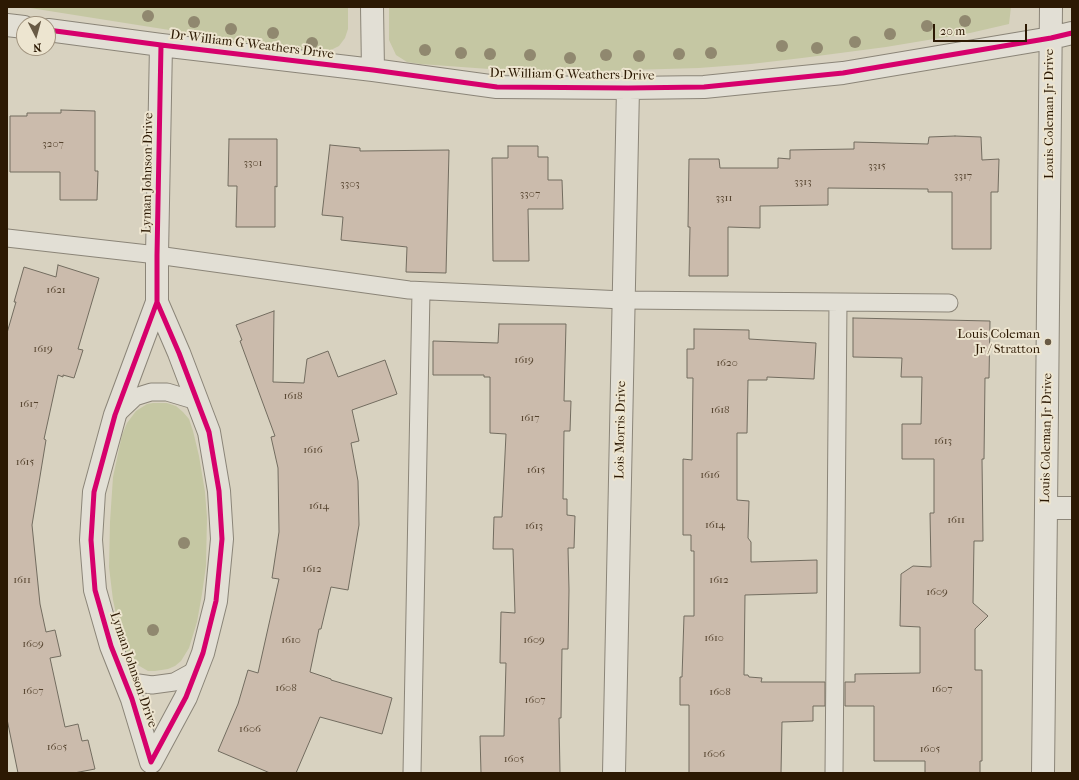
<!DOCTYPE html>
<style>
body{margin:0}
#map{position:relative;width:1079px;height:780px;overflow:hidden;background:#d8d2c0;font-family:"IM FELL French Canon",serif}
canvas{display:block}
.frame{position:absolute;inset:0;border:8px solid #2c1903;pointer-events:none}
.north{position:absolute;left:16px;top:16px;width:40px;height:40px;box-sizing:border-box;background:#ede5d0;border:1px solid #a0937e;border-radius:50%;rotate:174deg;font-size:11px;font-weight:700;line-height:16px;text-align:center;color:#2c1903}
.north::after{content:'';display:block;margin:auto;width:14px;height:18px;background:#685a45;clip-path:polygon(50% 0,100% 100%,50% 72%,0 100%)}
.scale{position:absolute;left:933px;top:24px;width:94px;height:18px;box-sizing:border-box;border:2px solid #2c1903;border-top:0;padding-left:5px;font-size:12px;line-height:14px;white-space:nowrap;color:#2c1903;-webkit-text-stroke:3px #ede5d0;paint-order:stroke}
</style>
<div id="map">
<canvas width="1079" height="780"></canvas>
<div class="frame"></div>
<div class="north">N</div>
<div class="scale">20 m</div>
</div>
<script>
const c = document.querySelector('canvas').getContext('2d');
c.lineJoin = 'round';
function fillPath(path, color) {
  c.fillStyle = color;
  c.fill(path, 'evenodd');
}
function shape(rows) {
  const path = new Path2D();
  for (const r of rows) {
    path.moveTo(r[0], r[1]);
    for (let i = 2; i < r.length; i += 2) path.lineTo(r[i], r[i + 1]);
  }
  return path;
}
function stroke(path, color, width, dash) {
  c.strokeStyle = color;
  c.lineWidth = width;
  c.lineCap = dash ? 'butt' : 'round';
  c.setLineDash(dash || []);
  c.stroke(path);
}
function drawText(font, color, halo, rows, align = 'center') {
  c.font = font + ' "IM FELL French Canon",serif';
  c.lineWidth = 4;
  c.setLineDash([]);
  c.textBaseline = 'middle';
  c.strokeStyle = halo;
  c.fillStyle = color;
  for (const [text, x, y, turn = 0] of rows) {
    c.save();
    c.translate(x, y);
    c.rotate((+turn || 0) * Math.PI / 180);
    c.textAlign = isNaN(turn) ? turn : align;
    if (halo) c.strokeText(text, 0, 0);
    c.fillText(text, 0, 0);
    c.restore();
  }
}
const green = shape([
 [24,7,348,7,348,29,345,38,339,46,327,52,319,53,302,51],
 [389,7,1011,7,1009,24,970,33,886,47,802,58,751,64,699,68,597,71,489,69,420,64,407,62,396,55,389,40],
 [153,403,167,403,176,406,183,412,189,419,193,431,199,456,205,492,207,517,206,566,202,594,197,622,189,648,181,661,175,666,168,669,155,671,148,671,136,664,130,658,125,650,122,642,113,600,109,567,110,522,113,477,122,435,127,423,136,411,147,404]
]);
const building = shape([
 [61,110,95,111,95,171,98,171,97,200,60,200,60,172,10,172,10,116,27,116,27,113,61,113,61,110],
 [955,136,981,137,982,160,999,159,998,192,991,192,991,249,952,249,952,192,928,192,928,189,828,188,828,205,760,206,760,228,728,227,728,276,689,276,690,227,688,227,689,159,719,159,720,168,778,168,778,158,790,159,790,150,854,149,854,142,928,144,929,137,955,136],
 [229,139,277,139,277,187,275,186,275,227,236,227,237,186,228,186,229,139],
 [330,145,360,148,360,151,449,150,446,273,406,272,407,247,341,240,343,217,322,215,330,145],
 [508,146,538,146,538,157,548,157,548,180,562,180,563,209,528,209,529,261,493,261,492,158,508,158,508,146],
 [58,265,99,278,78,349,83,350,74,378,63,375,63,377,58,375,44,439,46,440,32,525,40,604,46,632,55,630,61,656,50,658,65,727,78,724,82,741,88,740,95,769,74,773,18,773,7,719,7,333,16,302,14,302,24,267,56,277,58,265],
 [274,311,273,382,304,383,307,359,328,351,338,377,385,360,397,394,352,410,359,441,351,443,358,481,359,525,348,590,331,587,321,629,319,629,310,672,331,679,331,680,392,698,382,734,320,717,296,773,270,773,218,751,238,704,248,670,258,673,279,579,272,578,279,532,278,468,271,437,275,436,240,341,242,340,236,325,274,311],
 [853,318,990,321,989,378,985,378,984,459,982,459,983,541,974,541,973,603,988,616,975,629,975,670,982,670,982,761,980,761,980,773,925,773,925,761,874,761,874,706,845,706,845,682,855,682,855,674,920,673,920,627,900,626,901,574,913,566,931,567,930,513,934,513,934,459,902,459,902,424,921,424,922,377,901,377,902,358,853,357,853,318],
 [499,324,566,324,564,401,571,401,570,431,564,431,563,499,567,499,567,515,575,516,574,548,568,548,569,590,568,649,562,649,561,718,559,718,560,773,481,773,480,736,504,736,506,663,500,663,501,612,515,613,513,549,493,549,494,517,502,517,506,434,490,433,490,377,484,377,484,375,433,375,433,341,498,343,499,324],
 [694,329,749,330,749,339,816,343,814,379,767,377,767,380,748,380,747,433,737,433,737,500,749,501,748,538,751,542,751,562,817,560,817,593,745,595,744,675,748,675,749,677,762,678,761,682,825,682,825,706,813,706,813,721,782,722,781,773,689,773,689,705,680,705,680,677,682,677,684,616,694,616,694,551,691,551,691,535,683,535,683,459,692,460,693,378,687,378,687,349,694,349,694,329]
]);
const lane = shape([
 [7,238,157,255,409,290,623,300,949,303],
 [117,414,135,397,151,392,167,392,197,401],
 [125,681,152,685,174,682,196,670],
 [412,773,421,291],
 [834,773,838,302]
]);
const street = shape([
 [372,7,373,70],
 [7,25,24,27],
 [48,30,161,45,373,70,497,87,628,88,704,87,843,73,1051,38,1072,33],
 [157,302,179,353,209,432,219,491,222,539,216,601,203,653,186,697,151,762,132,699,111,646,95,590,91,540,94,492,115,415,157,302,157,255,161,45],
 [1046,508,1072,508],
 [614,773,628,88],
 [1043,773,1046,508,1051,7]
]);
const cycleway = shape([
 [48,30,161,45,373,70,497,87,628,88,704,87,843,73,1051,38,1072,33],
 [157,302,179,353,209,432,219,491,222,539,216,601,203,653,186,697,151,762,132,699,111,646,95,590,91,540,94,492,115,415,157,302,157,255,161,45]
]);
const trees = [
 [148,16],
 [965,21],
 [194,22],
 [927,26],
 [231,29],
 [273,33],
 [890,34],
 [855,42],
 [312,43],
 [782,46],
 [817,48],
 [425,50],
 [461,53],
 [711,53],
 [490,54],
 [679,54],
 [530,55],
 [606,55],
 [639,56],
 [570,58],
 [184,543],
 [153,630]
];
const markers = [
 [1048,342,4,"#685a45"]
];
const numberNames = [
 ["3207",53,144],
 ["3301",253,163],
 ["3315",877,166],
 ["3317",963,176],
 ["3313",803,182],
 ["3303",350,184],
 ["3307",530,194],
 ["3311",724,198],
 ["1621",56,290],
 ["1619",43,349],
 ["1619",524,360],
 ["1620",727,363],
 ["1618",293,396],
 ["1617",29,404],
 ["1618",720,410],
 ["1617",530,418],
 ["1613",943,441],
 ["1616",313,450],
 ["1615",25,462],
 ["1615",536,470],
 ["1616",710,475],
 ["1614",319,506],
 ["1611",956,520],
 ["1614",715,525],
 ["1613",534,526],
 ["1612",312,569],
 ["1611",22,580],
 ["1612",719,580],
 ["1609",937,592],
 ["1610",714,638],
 ["1610",291,640],
 ["1609",534,640],
 ["1609",33,644],
 ["1608",286,688],
 ["1607",942,689],
 ["1607",33,691],
 ["1608",720,692],
 ["1607",535,700],
 ["1606",250,729],
 ["1605",57,747],
 ["1605",930,749],
 ["1606",714,754],
 ["1605",514,759]
];
const streetNames = [
 ["Dr William G Weathers Drive",252,45,7],
 ["Dr William G Weathers Drive",572,75,1],
 ["Louis Coleman Jr Drive",1050,114,-90],
 ["Lyman Johnson Drive",148,173,-89],
 ["Lois Morris Drive",621,430,-89],
 ["Louis Coleman Jr Drive",1047,438,-89],
 ["Lyman Johnson Drive",133,670,71]
];
const poiNames = [
 ["Louis Coleman",1040,335],
 ["Jr / Stratton",1040,350]
];
fillPath(green, '#c5c7a3');
fillPath(building, '#cbbbac');
stroke(building, '#726c5f', 1);
stroke(lane, '#8b8578', 19);
stroke(street, '#8b8578', 24);
stroke(lane, '#e2dfd5', 17);
stroke(street, '#e2dfd5', 22);
stroke(cycleway, '#d6006c', 5);
c.fillStyle = '#90886f';
for (const [x, y] of trees) {
  c.beginPath();
  c.arc(x, y, 6, 0, 2 * Math.PI);
  c.fill();
}
for (const [x, y, r, color] of markers) {
  const dot = new Path2D();
  dot.arc(x, y, r, 0, 2 * Math.PI);
  c.fillStyle = color;
  c.fill(dot);
  stroke(dot, '#ede5d0', 1.5);
}
drawText('11px', '#54422d', null, numberNames);
drawText('13px', '#2c1903', '#ede5d0', streetNames);
drawText('13px', '#2c1903', '#ede5d0', poiNames, 'right');
</script>
